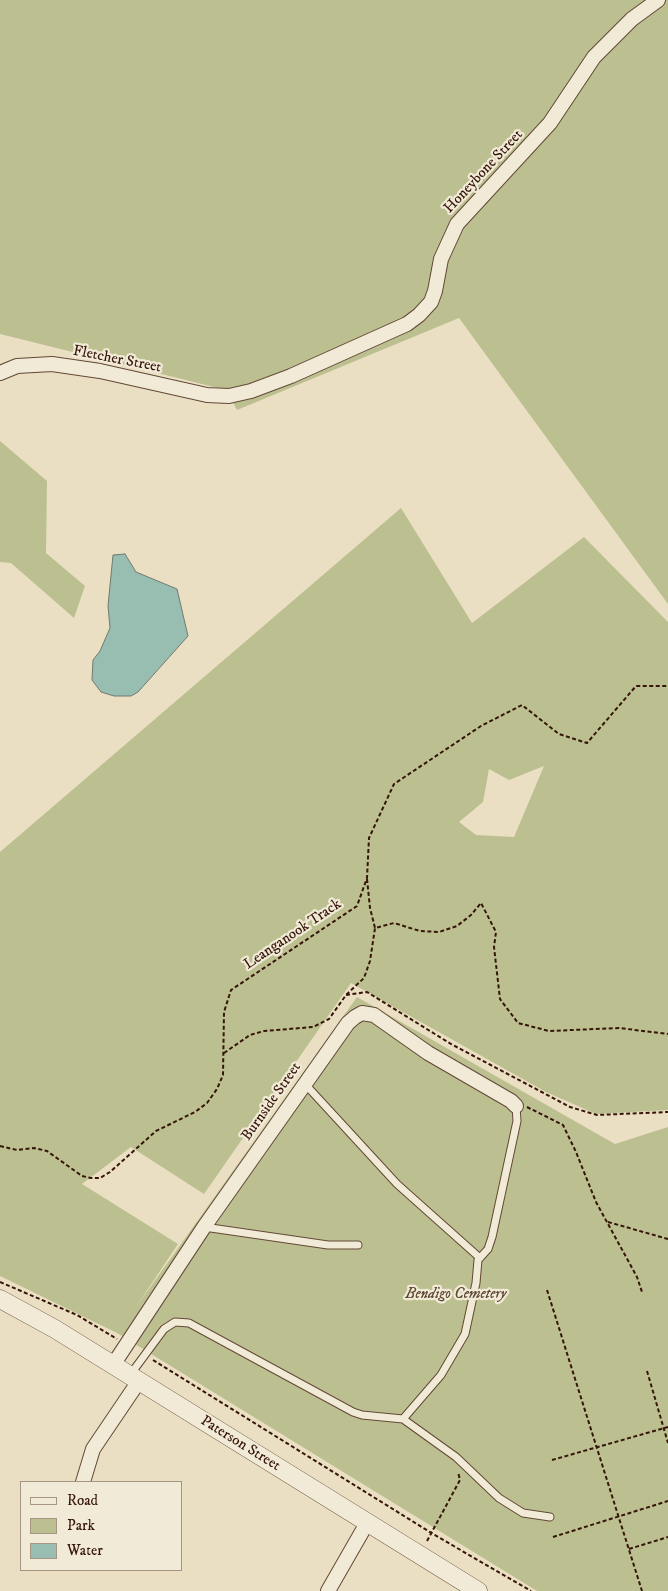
<!DOCTYPE html>
<style>
body{margin:0}
#map{position:relative;width:668px;height:1591px;overflow:hidden;background:#eadfc2;font-family:"IM FELL DW Pica",serif}
canvas{display:block}
.legend{position:absolute;left:20px;top:1481px;width:162px;height:90px;box-sizing:border-box;background:#f1ead7;border:1px solid #a69585;margin:0;padding:6px 9px;list-style:none;font-size:15px;color:#361509}
.legend li{display:flex;align-items:center;gap:10px;height:25px}
.legend b{width:25px;border:1px solid #a69585}
</style>
<div id="map">
<canvas width="668" height="1591"></canvas>
<ul class="legend">
<li><b style="height:6px;background:#f1ead7"></b>Road</li>
<li><b style="height:14px;background:#bcc090"></b>Park</li>
<li><b style="height:14px;background:#98bdb1"></b>Water</li>
</ul>
</div>
<script>
const c = document.querySelector('canvas').getContext('2d');
c.lineJoin = 'round';
function fillPath(path, color) {
  c.fillStyle = color;
  c.fill(path, 'evenodd');
}
function shape(rows) {
  const path = new Path2D();
  for (const r of rows) {
    path.moveTo(r[0], r[1]);
    for (let i = 2; i < r.length; i += 2) path.lineTo(r[i], r[i + 1]);
  }
  return path;
}
function stroke(path, color, width, dash) {
  c.strokeStyle = color;
  c.lineWidth = width;
  c.lineCap = dash ? 'butt' : 'round';
  c.setLineDash(dash || []);
  c.stroke(path);
}
function drawText(font, color, halo, rows, align = 'center') {
  c.font = font + ' "IM FELL DW Pica",serif';
  c.lineWidth = 4.5;
  c.setLineDash([]);
  c.textBaseline = 'middle';
  c.strokeStyle = halo;
  c.fillStyle = color;
  for (const [text, x, y, turn = 0] of rows) {
    c.save();
    c.translate(x, y);
    c.rotate((+turn || 0) * Math.PI / 180);
    c.textAlign = isNaN(turn) ? turn : align;
    if (halo) c.strokeText(text, 0, 0);
    c.fillText(text, 0, 0);
    c.restore();
  }
}
const green = shape([
 [0,0,668,0,668,604,459,318,237,410,226,390,0,334],
 [0,441,47,481,46,553,85,586,74,618,11,563,0,562],
 [401,508,472,623,584,537,668,622,668,1110,596,1114,546,1092,351,983,204,1194,131,1147,82,1184,178,1244,136,1307,357,997,615,1144,668,1127,668,1591,537,1591,117,1333,0,1276,0,852],
 [544,766,514,837,476,835,459,822,483,802,489,769,509,780]
]);
const water = shape([
 [125,554,136,572,177,589,188,636,138,692,131,696,114,696,101,692,92,680,93,660,100,651,110,628,108,606,113,555,125,554]
]);
const path = shape([
 [367,879,370,908,375,928],
 [346,995,367,992,451,1044,570,1107,597,1115,668,1112],
 [224,1053,250,1035,264,1031,313,1027,329,1019,346,995,364,978,370,961,375,928,394,923,420,931,439,932,457,926,471,915,481,903,496,932,494,947,500,999,518,1023,549,1031,619,1028,668,1034],
 [527,1107,563,1125,576,1152,596,1202,637,1277,642,1292],
 [0,1146,17,1150,34,1148,47,1151,82,1176,91,1178,100,1178,110,1172,156,1131,195,1112,207,1103,217,1089,223,1075,224,1012,231,990,357,906,367,878,369,838,394,784,481,726,522,705,559,734,587,743,636,686,668,686],
 [608,1222,668,1239],
 [0,1282,77,1315,117,1339],
 [547,1290,642,1591],
 [153,1360,433,1534,531,1591],
 [647,1371,668,1443],
 [552,1460,668,1427],
 [553,1537,668,1501],
 [427,1541,460,1480,458,1472],
 [629,1549,668,1537]
]);
const service = shape([
 [305,1084,397,1184,480,1258],
 [204,1227,328,1245,358,1245],
 [130,1375,164,1329,175,1322,189,1323,353,1412,362,1415,403,1419,456,1457,499,1498,523,1513,550,1517],
 [403,1419,441,1375,465,1334,476,1283,478,1260,488,1249,492,1237,517,1121,516,1106]
]);
const minor = shape([
 [0,373,17,366,52,364,100,371,207,395,229,396,251,391,291,376,407,324,419,315,431,302,435,291,441,259,457,224,550,123,594,57,632,19,658,0],
 [113,1365,204,1227,348,1023,355,1017,362,1013,374,1015,428,1053,511,1101,516,1106],
 [83,1482,93,1449,139,1381],
 [328,1591,367,1523]
]);
const tertiary = shape([
 [0,1299,55,1329,478,1591]
]);
const streetNames = [
 ["Honeybone Street",484,172,-47],
 ["Fletcher Street",117,360,11],
 ["Leanganook Track",293,935,-34],
 ["Burnside Street",272,1102,-55],
 ["Paterson Street",240,1444,32]
];
const parkNames = [
 ["Bendigo Cemetery",456,1295]
];
fillPath(green, '#bcc090');
fillPath(water, '#98bdb1');
stroke(water, '#717a6e', 1);
stroke(service, '#634837', 9);
stroke(minor, '#634837', 16);
stroke(tertiary, '#634837', 19);
stroke(path, '#361509', 2, [4, 2.5]);
stroke(service, '#f1ead7', 7);
stroke(minor, '#f1ead7', 14);
stroke(tertiary, '#f1ead7', 18);
drawText('15px', '#361509', '#f1ead7', streetNames);
drawText('italic 15px', '#5e4832', '#f1ead7', parkNames);
</script>
